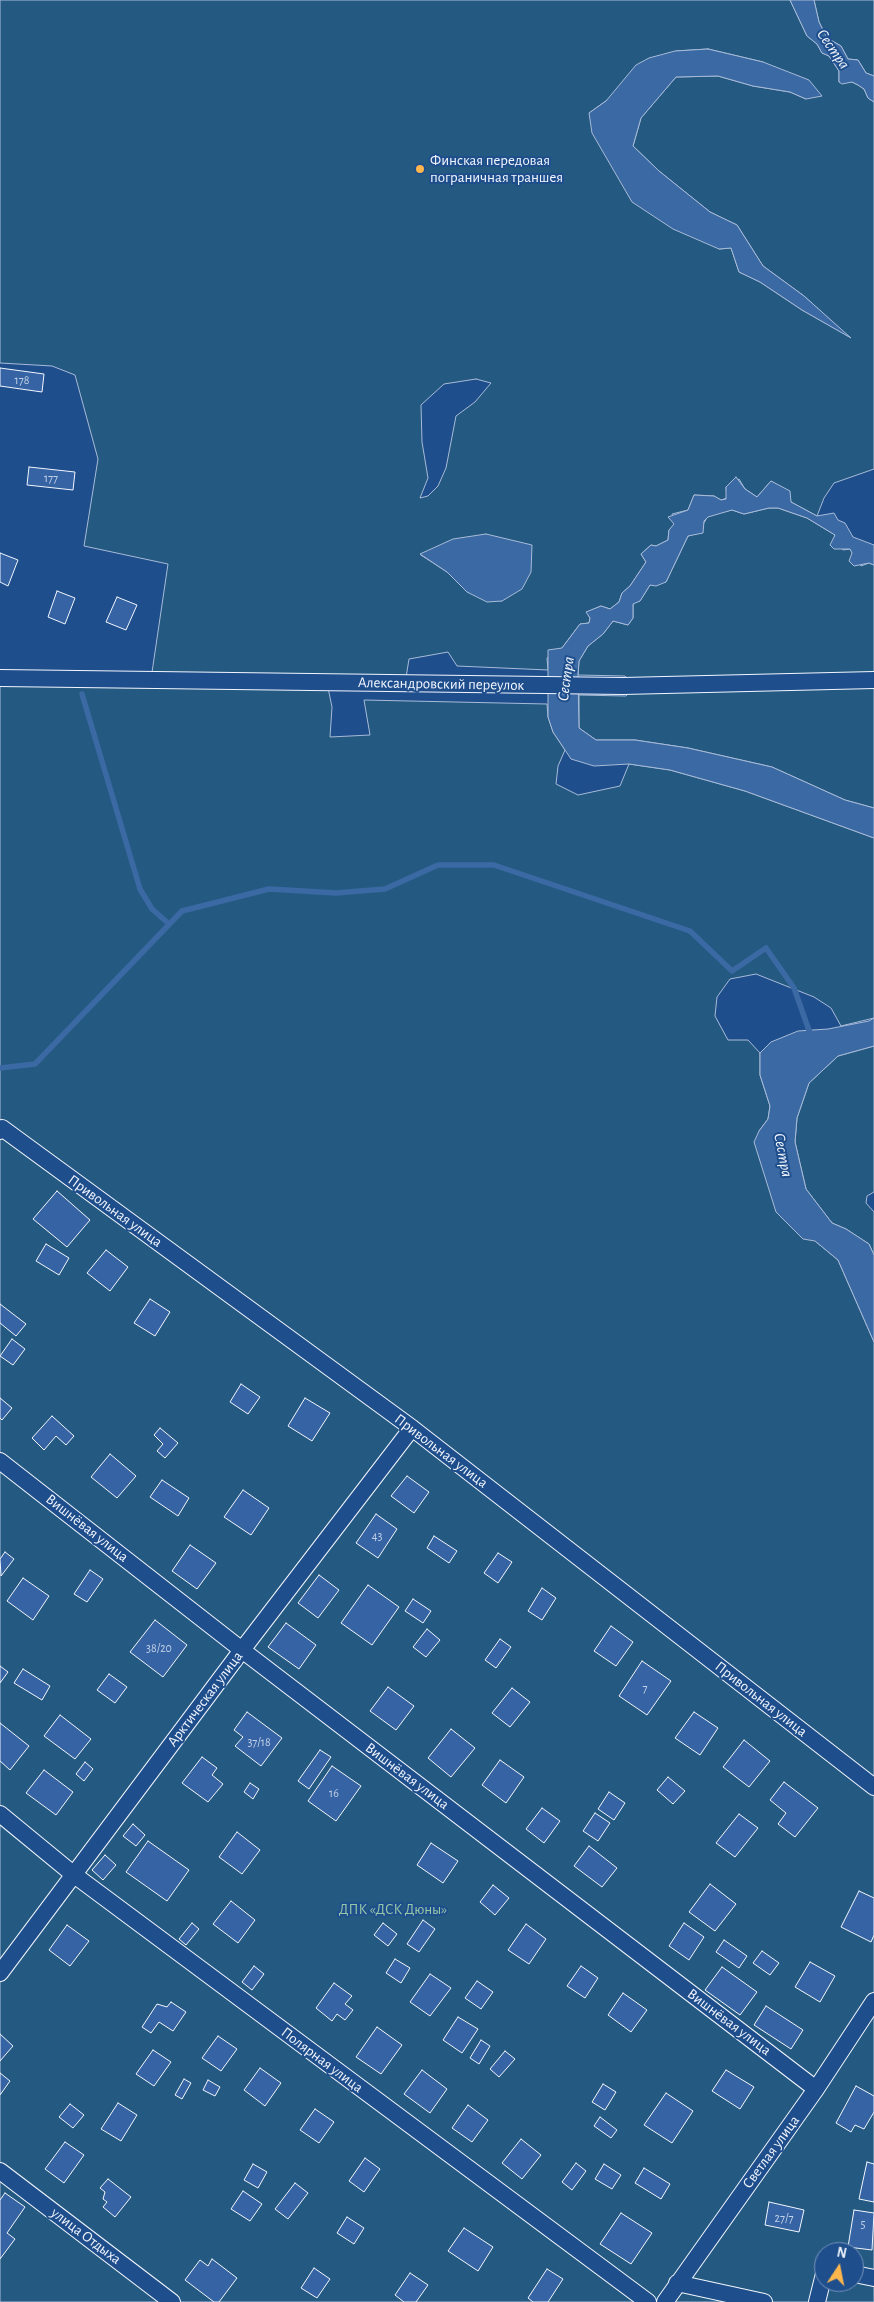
<!DOCTYPE html>
<meta charset="utf-8">
<style>
body{margin:0}
#map{position:relative;width:874px;height:2302px;overflow:hidden;background:#1f4e8c;font-family:"Alegreya Sans",sans-serif}
canvas{display:block}
.north{position:absolute;left:814px;top:2242px;width:50px;height:50px;box-sizing:border-box;background:#1f4e8c;border:1px solid #7391ba;border-radius:50%;rotate:11deg;font-size:14px;font-weight:700;line-height:20px;text-align:center;color:#f2f6ff}
.north::after{content:'';display:block;margin:auto;width:18px;height:22px;background:#ffb74d;clip-path:polygon(50% 0,100% 100%,50% 72%,0 100%)}
</style>
<div id="map">
<canvas width="874" height="2302"></canvas>
<div class="north">N</div>
</div>
<script>
const c = document.querySelector('canvas').getContext('2d');
c.lineJoin = 'round';
function fillPath(path, color) {
  c.fillStyle = color;
  c.fill(path, 'evenodd');
}
function shape(rows) {
  const path = new Path2D();
  for (const r of rows) {
    path.moveTo(r[0], r[1]);
    for (let i = 2; i < r.length; i += 2) path.lineTo(r[i], r[i + 1]);
  }
  return path;
}
function stroke(path, color, width, dash) {
  c.strokeStyle = color;
  c.lineWidth = width;
  c.lineCap = dash ? 'butt' : 'round';
  c.setLineDash(dash || []);
  c.stroke(path);
}
function drawText(font, color, halo, rows, align = 'center') {
  c.font = font + ' "Alegreya Sans",sans-serif';
  c.lineWidth = 4;
  c.setLineDash([]);
  c.textBaseline = 'middle';
  c.strokeStyle = halo;
  c.fillStyle = color;
  for (const [text, x, y, turn = 0] of rows) {
    c.save();
    c.translate(x, y);
    c.rotate((+turn || 0) * Math.PI / 180);
    c.textAlign = isNaN(turn) ? turn : align;
    if (halo) c.strokeText(text, 0, 0);
    c.fillText(text, 0, 0);
    c.restore();
  }
}
const green = shape([
 [0,0,790,0,807,36,817,44,822,53,829,56,839,71,839,82,852,82,858,85,864,89,868,98,874,102,874,469,834,483,824,498,817,516,791,502,785,490,771,481,757,497,745,489,739,479,726,487,727,498,721,500,714,496,694,495,688,510,672,514,675,524,669,530,668,540,656,546,651,545,641,554,646,562,630,586,622,593,619,602,610,609,601,606,587,612,590,618,589,623,580,624,562,648,547,658,548,670,457,666,448,652,409,659,405,684,327,683,332,707,330,737,370,735,364,700,547,704,548,717,553,732,565,750,558,766,556,784,578,795,620,786,629,764,670,770,745,791,874,838,874,1018,841,1026,831,1008,814,997,756,974,730,979,717,997,715,1016,728,1040,748,1040,760,1053,760,1075,770,1106,768,1119,759,1131,815,1241,838,1260,874,1342,874,2302,0,2302,0,682,151,679,168,564,84,546,98,459,75,375,52,366,0,363,0,0],
 [708,49,763,62,806,99,790,92,753,86,718,76,676,77,641,118,633,146,659,171,710,212,737,225,763,266,804,296,848,336,802,310,760,282,739,272,731,248,719,249,589,113,676,51,708,49],
 [476,379,491,383,475,402,456,416,446,468,438,486,428,496,420,498,428,478,422,442,421,405,444,384,476,379],
 [421,555,502,601,467,592,447,572,421,555],
 [824,2252,854,2252,854,2282,824,2282,824,2252],
 [814,0,874,0,874,76,866,73,858,60,848,59,841,46,827,38,819,22,814,0],
 [769,508,778,508,807,518,835,535,834,539,843,550,850,549,861,566,869,563,874,565,874,677,631,683,625,676,578,675,579,661,588,646,603,634,613,621,628,625,633,618,633,603,640,601,650,585,666,582,688,536,698,533,708,516,722,512,732,510,744,514,769,508],
 [874,684,874,808,845,800,772,767,688,748,635,740,596,740,579,728,579,695,626,696,631,690,874,684],
 [874,1046,874,1192,867,1196,866,1203,874,1212,874,1255,869,1244,846,1229,832,1223,806,1189,795,1142,797,1118,809,1083,838,1056,874,1046]
]);
const water = shape([
 [790,0,814,0,819,22,827,38,841,46,848,59,858,60,866,73,874,76,874,102,868,98,864,89,858,85,852,82,842,84,839,82,839,71,829,56,822,53,817,44,807,36,790,0],
 [708,49,763,62,809,80,822,96,806,99,790,92,753,86,718,76,676,77,641,118,633,146,659,171,710,212,737,225,763,266,804,296,851,338,802,310,760,282,739,272,731,248,719,249,673,229,632,202,592,133,589,113,606,101,636,65,649,58,675,51,708,49],
 [736,477,745,489,757,497,771,481,790,491,791,502,817,516,834,513,838,520,845,523,853,537,874,545,874,565,869,563,854,566,849,561,852,553,850,549,834,549,830,545,835,535,807,518,778,508,769,508,744,514,732,510,708,517,704,521,703,533,688,536,666,582,656,586,650,585,640,601,633,604,633,618,628,625,613,621,603,634,588,646,579,661,578,675,579,728,596,740,635,740,688,748,772,767,845,800,874,808,874,838,745,791,670,770,629,764,594,766,571,759,553,732,548,717,548,650,562,648,580,624,589,623,590,618,586,612,601,606,610,609,619,602,622,593,630,586,646,562,641,554,651,545,656,546,668,540,669,530,674,524,668,517,688,510,694,495,714,496,721,500,726,499,726,487,736,477],
 [486,534,532,545,531,572,522,589,502,601,487,602,467,592,447,572,420,554,453,539,486,534],
 [874,1018,874,1046,838,1056,809,1083,797,1118,795,1142,806,1189,832,1223,846,1229,869,1244,874,1255,874,1342,838,1260,815,1241,803,1239,776,1212,754,1142,759,1131,768,1119,770,1106,760,1075,760,1053,771,1042,798,1031,828,1029,869,1021,874,1018]
]);
const stream = shape([
 [82,694,140,889,152,909,169,924],
 [0,1068,35,1064,182,911,269,889,336,893,385,889,438,865,494,865,690,931,732,971,766,948,794,988,811,1036]
]);
const building = shape([
 [0,368,44,374,42,392,0,386,0,368],
 [29,467,75,472,73,490,27,485,29,467],
 [0,553,18,560,8,586,0,582,0,553],
 [57,591,75,598,65,624,48,617,57,591],
 [117,597,137,605,126,630,106,622,117,597],
 [57,1191,90,1220,67,1247,33,1219,57,1191],
 [46,1244,69,1258,59,1275,36,1261,46,1244],
 [106,1250,128,1267,110,1291,87,1273,106,1250],
 [150,1299,170,1312,155,1336,134,1323,150,1299],
 [0,1304,26,1324,16,1336,0,1323,0,1304],
 [12,1339,25,1349,13,1365,0,1356,12,1339],
 [241,1384,260,1397,248,1414,230,1402,241,1384],
 [0,1398,12,1408,2,1420,0,1418,0,1398],
 [305,1398,330,1413,312,1441,288,1426,305,1398],
 [52,1416,74,1436,66,1445,56,1436,44,1450,32,1438,52,1416],
 [160,1428,178,1443,165,1458,157,1451,163,1444,154,1435,160,1428],
 [110,1454,136,1476,117,1498,91,1477,110,1454],
 [407,1476,429,1492,414,1513,391,1496,407,1476],
 [162,1480,189,1498,178,1516,150,1497,162,1480],
 [243,1490,269,1508,251,1535,224,1517,243,1490],
 [376,1514,397,1529,378,1558,356,1543,376,1514],
 [434,1536,457,1551,449,1563,427,1548,434,1536],
 [190,1545,216,1563,197,1589,172,1571,190,1545],
 [5,1552,14,1559,1,1576,0,1559,5,1552],
 [498,1553,512,1562,498,1583,484,1573,498,1553],
 [90,1570,103,1579,87,1602,74,1594,90,1570],
 [319,1575,339,1590,318,1618,298,1603,319,1575],
 [23,1578,49,1596,33,1620,7,1601,23,1578],
 [368,1585,399,1607,372,1645,341,1623,368,1585],
 [542,1588,556,1598,542,1620,528,1611,542,1588],
 [413,1599,431,1611,423,1623,405,1611,413,1599],
 [155,1620,187,1645,163,1677,130,1652,155,1620],
 [286,1623,316,1645,299,1669,268,1647,286,1623],
 [611,1626,633,1642,616,1666,594,1651,611,1626],
 [427,1629,440,1640,426,1657,413,1647,427,1629],
 [500,1639,511,1647,496,1668,485,1660,500,1639],
 [642,1661,671,1681,647,1715,619,1696,642,1661],
 [0,1666,8,1672,0,1683,0,1666],
 [23,1669,50,1686,42,1700,14,1683,23,1669],
 [109,1674,127,1687,115,1703,97,1690,109,1674],
 [388,1687,414,1706,396,1730,370,1711,388,1687],
 [512,1688,530,1702,510,1727,492,1713,512,1688],
 [247,1712,282,1738,261,1766,235,1746,243,1737,234,1730,247,1712],
 [694,1712,718,1728,700,1755,675,1738,694,1712],
 [60,1715,91,1739,75,1759,44,1736,60,1715],
 [0,1723,29,1746,10,1770,0,1761,0,1723],
 [451,1729,475,1748,451,1777,428,1758,451,1729],
 [744,1740,770,1761,749,1787,723,1767,744,1740],
 [320,1750,331,1757,309,1789,298,1781,320,1750],
 [202,1757,217,1768,212,1775,223,1784,208,1802,182,1783,202,1757],
 [500,1760,524,1777,506,1803,482,1785,500,1760],
 [85,1762,93,1769,84,1781,76,1774,85,1762],
 [332,1766,361,1786,336,1821,308,1801,332,1766],
 [44,1770,73,1792,56,1815,26,1793,44,1770],
 [668,1777,685,1791,673,1804,657,1790,668,1777],
 [784,1782,818,1808,795,1837,778,1824,786,1813,770,1800,784,1782],
 [250,1783,259,1789,253,1799,244,1792,250,1783],
 [609,1792,625,1803,614,1820,598,1809,609,1792],
 [542,1808,560,1821,544,1843,526,1829,542,1808],
 [595,1813,610,1823,598,1841,583,1831,595,1813],
 [739,1814,758,1828,735,1857,716,1843,739,1814],
 [133,1824,145,1835,136,1846,123,1836,133,1824],
 [237,1832,260,1850,242,1874,219,1857,237,1832],
 [148,1841,189,1870,167,1901,126,1872,148,1841],
 [431,1843,458,1861,443,1883,417,1865,431,1843],
 [589,1846,617,1868,602,1887,574,1866,589,1846],
 [105,1855,116,1865,103,1880,92,1870,105,1855],
 [710,1884,736,1904,715,1931,689,1912,710,1884],
 [493,1885,509,1898,495,1915,480,1902,493,1885],
 [859,1891,874,1898,874,1935,871,1942,841,1927,859,1891],
 [231,1901,255,1920,238,1943,213,1924,231,1901],
 [423,1920,435,1929,419,1952,407,1944,423,1920],
 [192,1923,199,1929,186,1945,179,1939,192,1923],
 [383,1923,397,1934,388,1946,374,1935,383,1923],
 [684,1923,704,1937,689,1960,669,1946,684,1923],
 [526,1924,546,1939,529,1964,508,1950,526,1924],
 [67,1925,89,1941,70,1966,49,1950,67,1925],
 [724,1940,747,1956,739,1968,716,1952,724,1940],
 [762,1951,779,1963,770,1975,753,1963,762,1951],
 [395,1959,410,1968,401,1983,386,1973,395,1959],
 [810,1962,835,1976,820,2002,795,1987,810,1962],
 [254,1966,264,1974,252,1990,242,1982,254,1966],
 [581,1966,598,1978,585,1998,567,1986,581,1966],
 [722,1967,757,1992,740,2015,705,1990,722,1967],
 [430,1974,451,1988,430,2016,410,2002,430,1974],
 [477,1981,493,1992,481,2009,465,1998,477,1981],
 [334,1983,352,1996,345,2004,353,2010,345,2020,337,2014,332,2021,316,2008,334,1983],
 [623,1993,647,2010,631,2032,608,2015,623,1993],
 [171,2002,186,2012,173,2031,159,2022,151,2033,142,2027,157,2004,167,2007,171,2002],
 [766,2006,803,2030,791,2049,754,2025,766,2006],
 [458,2017,478,2029,462,2053,443,2040,458,2017],
 [377,2027,402,2045,381,2074,356,2057,377,2027],
 [0,2034,13,2046,0,2061,0,2034],
 [218,2036,237,2049,221,2071,202,2058,218,2036],
 [481,2040,490,2046,479,2064,470,2058,481,2040],
 [153,2050,171,2062,154,2086,136,2074,153,2050],
 [505,2051,515,2059,499,2077,490,2069,505,2051],
 [260,2068,281,2083,265,2106,244,2090,260,2068],
 [422,2070,447,2089,430,2113,404,2094,422,2070],
 [726,2070,754,2087,740,2109,712,2091,726,2070],
 [0,2073,10,2081,0,2095,0,2073],
 [184,2079,191,2083,182,2099,175,2095,184,2079],
 [208,2080,220,2087,215,2096,203,2090,208,2080],
 [603,2084,616,2092,605,2110,592,2102,603,2084],
 [856,2086,874,2096,874,2112,864,2129,855,2125,851,2132,836,2123,856,2086],
 [666,2093,693,2111,672,2143,644,2125,666,2093],
 [118,2103,137,2115,121,2141,101,2129,118,2103],
 [70,2104,84,2115,73,2128,59,2117,70,2104],
 [468,2105,488,2120,472,2142,452,2128,468,2105],
 [315,2109,334,2122,319,2143,300,2130,315,2109],
 [600,2117,617,2130,611,2138,594,2126,600,2117],
 [521,2139,541,2155,522,2179,502,2163,521,2139],
 [65,2142,84,2155,64,2183,45,2169,65,2142],
 [365,2158,380,2169,364,2192,349,2181,365,2158],
 [867,2162,874,2164,874,2202,859,2199,867,2162],
 [576,2163,586,2171,572,2190,562,2182,576,2163],
 [253,2164,267,2172,258,2188,244,2180,253,2164],
 [604,2164,621,2175,612,2189,595,2179,604,2164],
 [644,2168,670,2184,661,2199,635,2183,644,2168],
 [108,2179,131,2197,115,2217,103,2207,107,2202,103,2199,105,2192,100,2188,108,2179],
 [295,2183,308,2193,288,2219,275,2209,295,2183],
 [243,2191,262,2204,250,2221,231,2209,243,2191],
 [5,2193,25,2207,7,2233,15,2239,0,2259,0,2200,5,2193],
 [769,2202,804,2210,799,2232,765,2225,769,2202],
 [854,2210,874,2213,872,2250,848,2247,854,2210],
 [621,2213,652,2233,631,2264,600,2244,621,2213],
 [347,2217,364,2228,354,2244,337,2233,347,2217],
 [464,2228,493,2247,478,2271,448,2251,464,2228],
 [212,2259,237,2278,219,2302,214,2302,185,2280,200,2260,208,2266,212,2259],
 [314,2268,330,2279,317,2298,301,2288,314,2268],
 [547,2269,563,2279,548,2302,533,2302,528,2298,547,2269],
 [410,2273,428,2285,416,2302,404,2302,395,2295,410,2273]
]);
const minor = shape([
 [0,678,623,686,874,680],
 [0,1131,2,1128,412,1428,874,1787],
 [0,1461,242,1650,816,2089],
 [0,1814,73,1874,648,2302],
 [0,1973,242,1650,412,1428],
 [0,2171,172,2302],
 [854,2274,874,2278],
 [677,2283,764,2302],
 [665,2302,816,2089,874,2001],
 [817,2302,824,2274]
]);
const markers = [
 [420,169,5,"#ffb74d"]
];
const numberNames = [
 ["178",22,380],
 ["177",51,478],
 ["43",377,1536],
 ["38/20",159,1648],
 ["7",645,1688],
 ["37/18",259,1742],
 ["16",334,1793],
 ["27/7",784,2218],
 ["5",863,2224]
];
const poiNames = [
 ["Финская передовая",430,160],
 ["пограничная траншея",430,177]
];
const streetNames = [
 ["Александровский переулок",441,684,1],
 ["Привольная улица",115,1211,36],
 ["Привольная улица",441,1451,37],
 ["Вишнёвая улица",87,1528,38],
 ["Арктическая улица",205,1699,-53],
 ["Привольная улица",761,1699,38],
 ["Вишнёвая улица",407,1776,37],
 ["Вишнёвая улица",729,2022,37],
 ["Полярная улица",322,2060,37],
 ["Светлая улица",771,2152,-54],
 ["улица Отдыха",86,2236,37]
];
const parkNames = [
 ["ДПК «ДСК Дюны»",393,1909]
];
const waterNames = [
 ["Сестра",833,49,55],
 ["Сестра",566,679,-82],
 ["Сестра",783,1155,79]
];
fillPath(green, '#245a82');
stroke(green, '#a8bbd7', 1);
fillPath(water, '#3b69a3');
stroke(water, '#a8bbd7', 1);
stroke(stream, '#3b69a3', 5.5);
fillPath(building, '#3563a3');
stroke(building, '#f2f6ff', 1);
stroke(minor, '#f2f6ff', 18);
stroke(minor, '#1f4e8c', 16);
for (const [x, y, r, color] of markers) {
  const dot = new Path2D();
  dot.arc(x, y, r, 0, 2 * Math.PI);
  c.fillStyle = color;
  c.fill(dot);
  stroke(dot, '#1f4e8c', 2);
}
drawText('12px', '#c3d1e8', null, numberNames);
drawText('15px', '#f2f6ff', '#1f4e8c', poiNames, 'left');
drawText('15px', '#f2f6ff', '#1f4e8c', streetNames);
drawText('15px', '#97c8a6', '#1f4e8c', parkNames);
drawText('italic 16px', '#f2f6ff', '#1f4e8c', waterNames);
</script>
